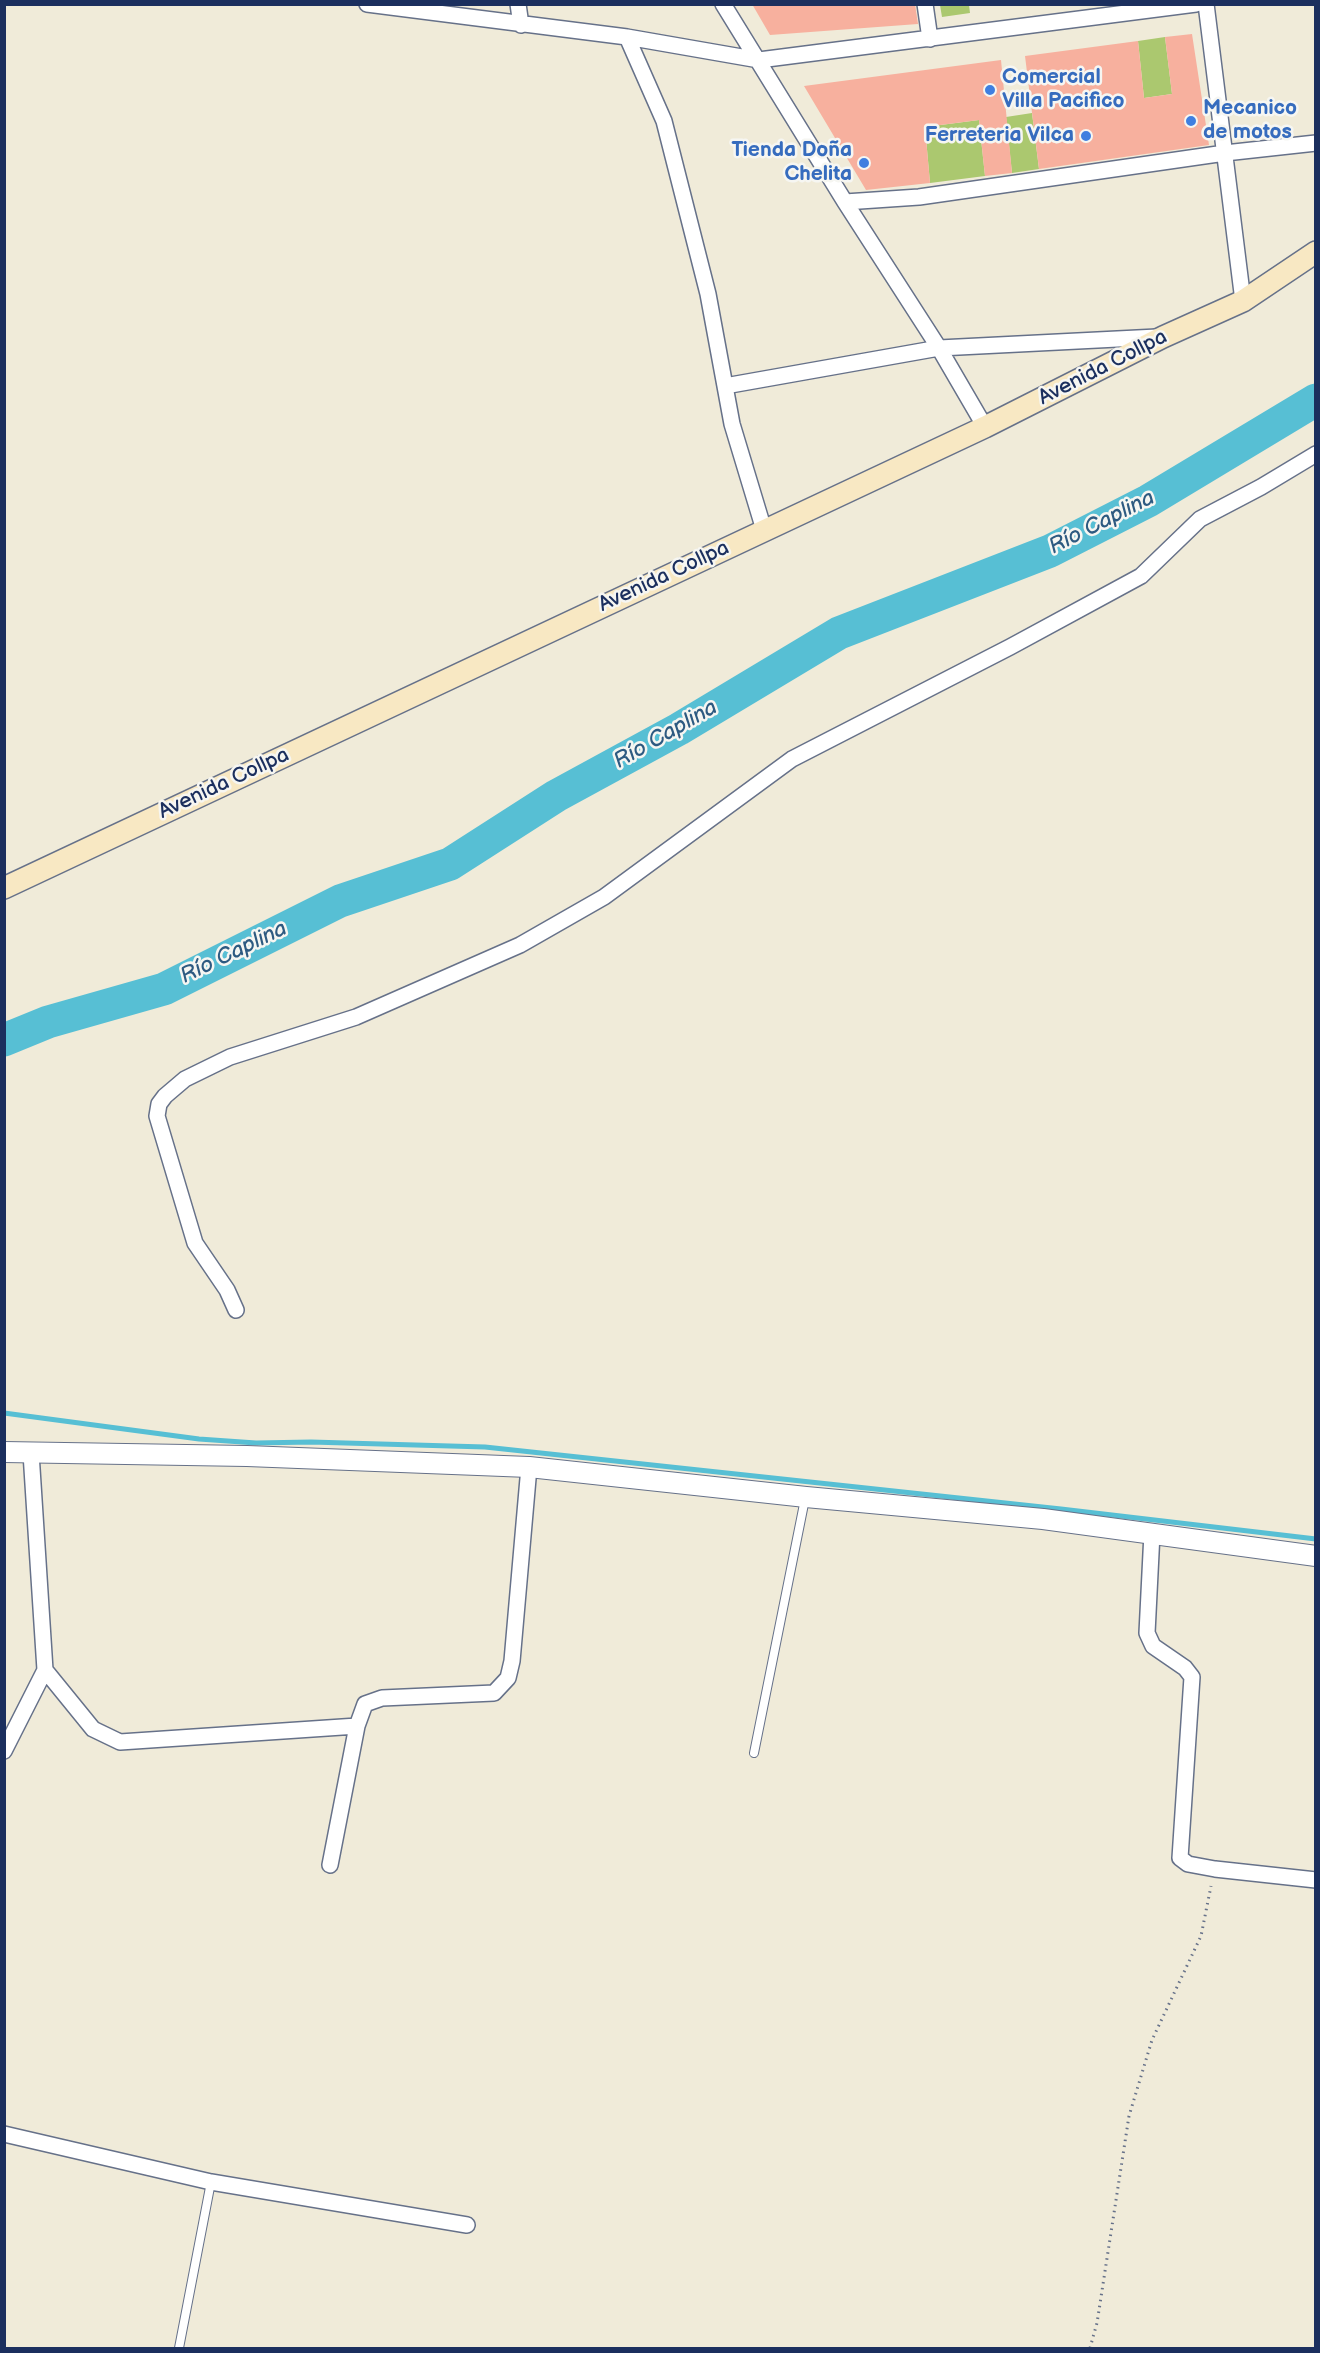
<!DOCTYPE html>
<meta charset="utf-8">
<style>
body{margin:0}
#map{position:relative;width:1320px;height:2353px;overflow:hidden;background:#f0ebd9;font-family:"Balsamiq Sans",sans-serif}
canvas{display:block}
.frame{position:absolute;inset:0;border:6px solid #1b2f5e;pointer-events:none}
</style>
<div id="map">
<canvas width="1320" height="2353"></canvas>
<div class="frame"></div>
</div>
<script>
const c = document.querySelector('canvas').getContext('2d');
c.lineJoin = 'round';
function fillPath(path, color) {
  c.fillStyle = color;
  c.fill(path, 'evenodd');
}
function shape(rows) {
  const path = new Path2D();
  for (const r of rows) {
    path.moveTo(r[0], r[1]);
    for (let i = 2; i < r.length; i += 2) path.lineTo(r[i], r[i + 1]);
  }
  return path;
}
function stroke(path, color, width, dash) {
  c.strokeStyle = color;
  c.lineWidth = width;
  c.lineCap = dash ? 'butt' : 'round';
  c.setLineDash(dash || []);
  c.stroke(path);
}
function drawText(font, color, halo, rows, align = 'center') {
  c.font = font + ' "Balsamiq Sans",sans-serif';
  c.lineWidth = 5;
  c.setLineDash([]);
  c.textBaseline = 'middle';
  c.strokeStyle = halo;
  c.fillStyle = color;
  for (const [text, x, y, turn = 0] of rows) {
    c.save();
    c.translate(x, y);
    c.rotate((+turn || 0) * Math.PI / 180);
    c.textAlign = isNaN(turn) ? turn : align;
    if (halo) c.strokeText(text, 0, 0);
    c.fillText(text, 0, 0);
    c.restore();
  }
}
const green = shape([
 [940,5,969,5,970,13,942,17],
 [1165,37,1172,94,1144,98,1138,41],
 [1032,113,1039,169,1012,173,1006,117],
 [979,120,985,176,930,183,925,127]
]);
const stream = shape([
 [4,1413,199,1439,256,1443,311,1442,485,1447,1061,1509,1316,1539]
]);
const river = shape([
 [4,1040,48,1022,164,989,340,901,450,864,556,796,679,729,839,633,1050,551,1148,501,1316,400]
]);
const building = shape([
 [752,4,915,4,918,24,770,35],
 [1192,34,1209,145,1039,169,1025,56,1138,41,1144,98,1172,94,1165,37],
 [1001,60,1012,173,985,176,979,120,925,127,930,183,866,190,804,86]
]);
const path = shape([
 [1090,2348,1097,2323,1129,2116,1152,2040,1201,1936,1211,1886]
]);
const service = shape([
 [754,1753,805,1499],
 [179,2348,211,2182]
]);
const minor = shape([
 [367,4,627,37,759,60,1196,4],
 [518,4,521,25],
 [723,4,845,202,939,348,985,427],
 [925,4,930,39],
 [1206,4,1243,301],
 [627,37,664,121,708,294,732,424,764,530],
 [845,202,919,197,1225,153,1316,143],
 [725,386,939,348,1157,337],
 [236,1310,227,1290,195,1243,157,1116,159,1104,165,1096,185,1079,230,1057,356,1017,520,945,604,897,792,759,1010,647,1141,576,1200,519,1261,487,1316,454],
 [1152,1533,1147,1633,1153,1646,1185,1668,1192,1677,1180,1858,1188,1864,1215,1869,1316,1880],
 [45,1670,93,1729,120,1742,357,1726],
 [4,1751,45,1670,31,1453],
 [330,1865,357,1726,365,1704,382,1698,494,1693,508,1678,512,1661,529,1467],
 [4,2134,211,2182,467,2225]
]);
const tertiary = shape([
 [4,1452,247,1456,529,1467,806,1497,1043,1519,1316,1556]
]);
const secondary = shape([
 [4,888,985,427,1163,337,1243,301,1316,252]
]);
const markers = [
 [990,90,6,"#3f7fe0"],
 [1191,121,6,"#3f7fe0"],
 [1086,136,6,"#3f7fe0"],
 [864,163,6,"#3f7fe0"]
];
const shopNames = [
 ["Comercial",1002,78],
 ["Villa Pacifico",1002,102],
 ["Mecanico",1203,109],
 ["de motos",1203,133],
 ["Ferreteria Vilca",1074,136,"right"],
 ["Tienda Doña",852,151,"right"],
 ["Chelita",852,175,"right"]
];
const streetNames = [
 ["Avenida Collpa",1103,368,-27],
 ["Avenida Collpa",664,577,-25],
 ["Avenida Collpa",224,784,-25]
];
const waterNames = [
 ["Río Caplina",1102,523,-27],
 ["Río Caplina",666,735,-30],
 ["Río Caplina",234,953,-26]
];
fillPath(green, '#abc86f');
stroke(stream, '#57bfd4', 5);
stroke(river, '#57bfd4', 33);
fillPath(building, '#f7b09e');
stroke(service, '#667189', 10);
stroke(minor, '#667189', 18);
stroke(tertiary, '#667189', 22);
stroke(secondary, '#667189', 24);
stroke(path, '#667189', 3, [1.5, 4.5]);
stroke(service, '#fff', 8);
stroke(minor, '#fff', 15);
stroke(tertiary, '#fff', 20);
stroke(secondary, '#f8e8c3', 21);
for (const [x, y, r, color] of markers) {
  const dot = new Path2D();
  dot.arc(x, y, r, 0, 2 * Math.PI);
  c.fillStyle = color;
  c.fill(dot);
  stroke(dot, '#f6f6f2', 2);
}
drawText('bold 21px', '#366cbe', '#f6f6f2', shopNames, 'left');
drawText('21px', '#1b2f5e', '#f6f6f2', streetNames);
drawText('italic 22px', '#2d5a81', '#f6f6f2', waterNames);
</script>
